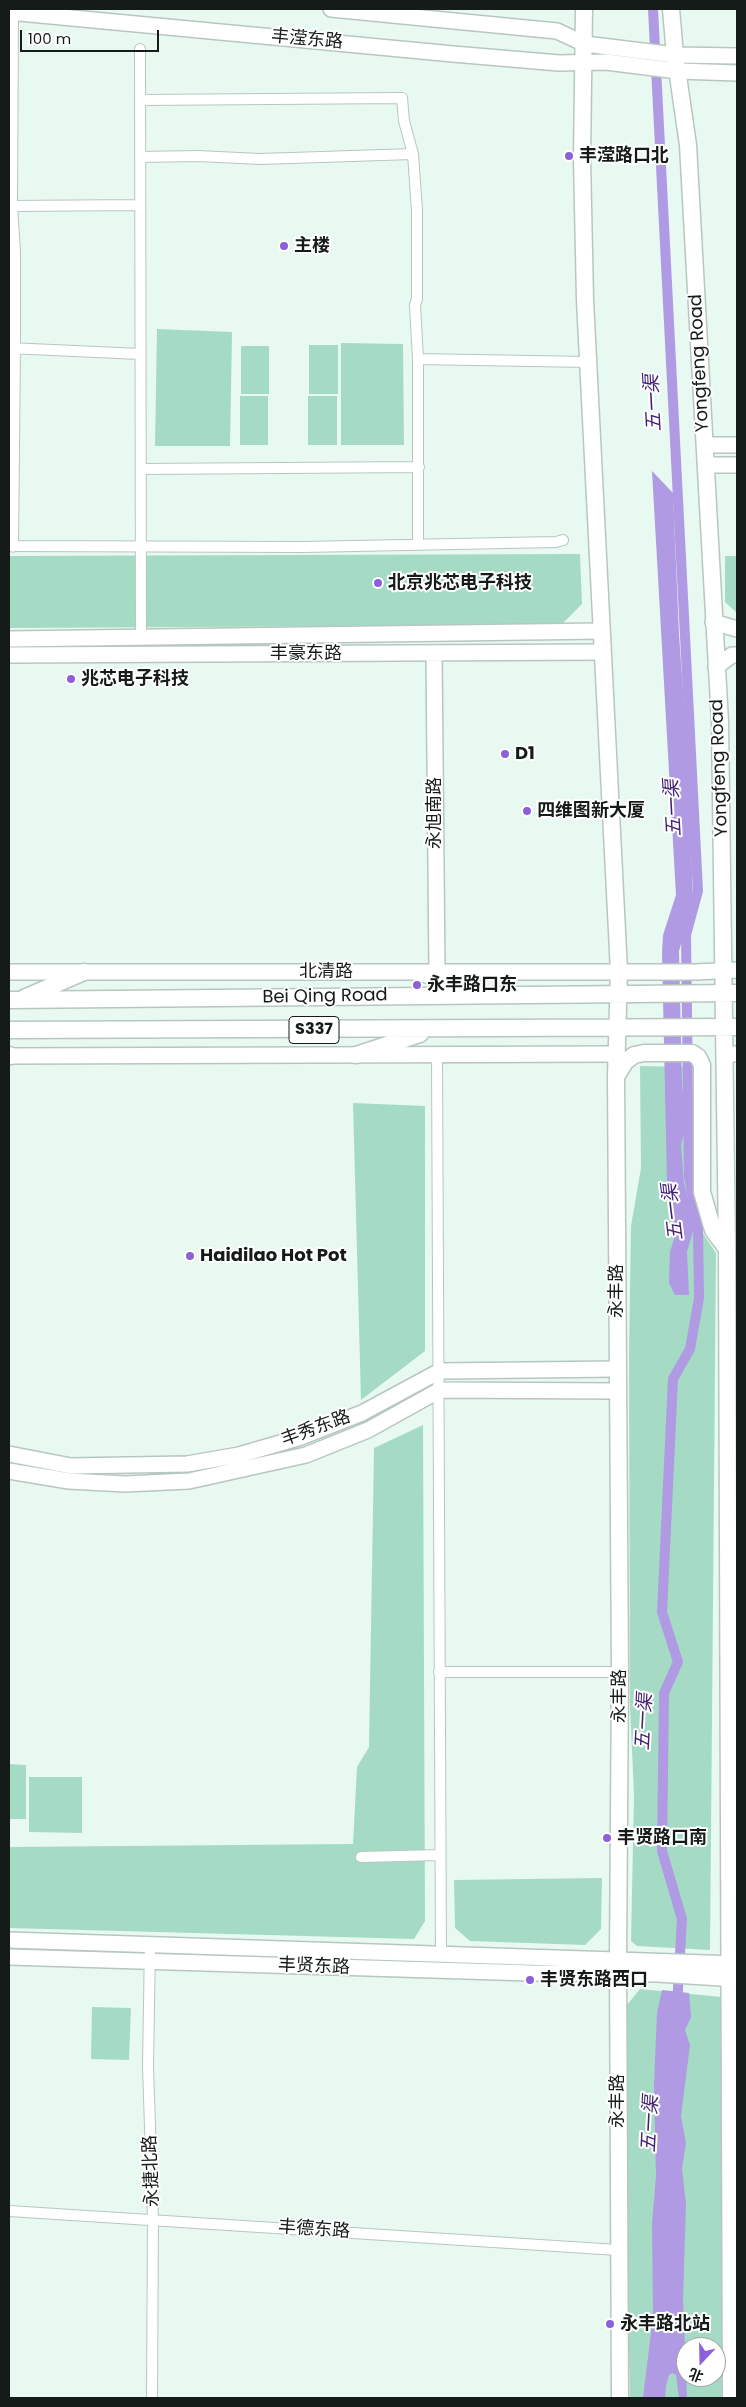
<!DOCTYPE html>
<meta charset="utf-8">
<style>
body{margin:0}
#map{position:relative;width:746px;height:2407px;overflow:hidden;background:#e8f9f2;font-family:Poppins,"Noto Sans SC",sans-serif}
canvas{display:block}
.frame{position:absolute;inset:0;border:10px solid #151b19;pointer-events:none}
.north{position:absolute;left:676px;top:2337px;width:50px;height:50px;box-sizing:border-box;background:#fff;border:1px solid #a1a4a3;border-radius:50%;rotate:201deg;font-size:14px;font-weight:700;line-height:20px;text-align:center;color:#151b19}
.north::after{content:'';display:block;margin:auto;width:18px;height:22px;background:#8b60da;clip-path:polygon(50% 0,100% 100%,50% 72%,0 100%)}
.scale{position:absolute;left:20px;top:30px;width:139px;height:22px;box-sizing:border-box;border:2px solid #151b19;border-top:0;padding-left:6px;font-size:15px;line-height:18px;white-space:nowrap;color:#151b19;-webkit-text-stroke:4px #fff;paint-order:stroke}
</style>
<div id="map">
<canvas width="746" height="2407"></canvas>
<div class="frame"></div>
<div class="north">北</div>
<div class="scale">100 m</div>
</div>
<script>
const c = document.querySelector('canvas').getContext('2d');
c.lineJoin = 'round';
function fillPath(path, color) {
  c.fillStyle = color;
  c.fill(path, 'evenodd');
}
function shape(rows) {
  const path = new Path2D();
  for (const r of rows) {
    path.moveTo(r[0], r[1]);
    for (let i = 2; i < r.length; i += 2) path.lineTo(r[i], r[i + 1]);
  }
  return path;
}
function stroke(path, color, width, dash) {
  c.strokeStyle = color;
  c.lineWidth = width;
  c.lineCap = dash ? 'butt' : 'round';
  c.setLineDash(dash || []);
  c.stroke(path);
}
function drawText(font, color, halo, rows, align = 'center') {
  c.font = font + ' Poppins,"Noto Sans SC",sans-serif';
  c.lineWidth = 4;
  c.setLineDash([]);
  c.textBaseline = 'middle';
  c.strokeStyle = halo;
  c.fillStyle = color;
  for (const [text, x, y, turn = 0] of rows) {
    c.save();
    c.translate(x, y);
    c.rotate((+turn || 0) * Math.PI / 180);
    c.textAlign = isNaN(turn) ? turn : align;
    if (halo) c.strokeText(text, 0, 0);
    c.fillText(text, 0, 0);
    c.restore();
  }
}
const green = shape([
 [157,329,232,332,230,446,155,446],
 [341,343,403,344,404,445,341,445],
 [309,345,338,345,338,394,309,394],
 [241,346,269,346,269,394,241,394],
 [240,396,268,396,268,445,240,445],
 [308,396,337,396,337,445,308,445],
 [580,554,582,604,561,625,9,628,9,556],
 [725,556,737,556,737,613,725,602],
 [640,1066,687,1067,700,1229,716,1253,710,1950,637,1946,631,1941,634,1795,630,1706,629,1352,631,1226,641,1168],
 [353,1103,425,1106,425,1351,361,1400],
 [423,1425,425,1921,414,1939,9,1928,9,1847,353,1844,357,1767,369,1747,374,1448],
 [9,1764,26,1765,26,1819,9,1819],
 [29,1777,82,1777,82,1833,29,1832],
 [602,1878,601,1929,585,1945,470,1941,455,1928,454,1880],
 [640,1989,721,1997,724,2021,723,2398,630,2398,626,2201,627,2005],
 [686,2347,716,2347,716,2377,686,2377],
 [92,2007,131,2008,129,2060,91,2059]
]);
const water = shape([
 [652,471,673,493,679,635,689,773,693,902,679,951,682,1084,686,1125,681,1145,684,1183,695,1224,687,1252,689,1295,675,1295,669,1283,670,1252,676,1232,667,1182,662,953,663,935,676,895],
 [662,1990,689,1993,691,2017,685,2030,690,2045,681,2116,686,2143,682,2168,686,2204,683,2299,687,2398,679,2398,676,2375,672,2373,669,2375,666,2386,665,2398,643,2398,653,2316,652,2224,656,2176,654,2085,657,2013]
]);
const canal = shape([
 [653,9,698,891,686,935,689,1176,698,1226,699,1298,690,1349,673,1379,662,1612,678,1662,664,1693,662,1851,682,1919,677,2006]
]);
const street = shape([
 [13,13,12,206,15,251,15,348,13,547],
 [140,49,141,638],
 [140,100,402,98,404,121,413,154,417,211,417,299,415,305,418,359,418,544],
 [140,157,198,156,260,159,413,154],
 [9,206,140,205],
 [9,348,140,354],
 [418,359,588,362],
 [142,469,419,467],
 [9,546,303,547,556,542,563,540],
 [437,1055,441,1954],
 [439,1672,620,1672],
 [361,1857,440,1855],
 [150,1944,148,2066,153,2219,152,2398],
 [9,2211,618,2250]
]);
const secondary = shape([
 [331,9,557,31,585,44,675,55,737,56],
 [9,12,453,54,559,63,606,62,678,71,737,73],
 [705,445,737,445],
 [706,465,737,465],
 [713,622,737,629],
 [9,639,602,631],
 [434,654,437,973],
 [9,655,603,652],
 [716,667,732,655,737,655],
 [9,972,696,972,737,970],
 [724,1054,737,1054],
 [9,1056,617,1054],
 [9,1454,71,1466,187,1464,239,1455,301,1437,362,1413,440,1371,617,1369],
 [9,1471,69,1481,125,1484,189,1481,306,1455,368,1430,440,1390,617,1391],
 [9,1940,737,1964],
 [9,1957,530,1973,657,1974,737,1979]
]);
const primary = shape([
 [584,9,582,158,585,300,619,971,616,1077,620,1672,618,1961,620,2398],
 [671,9,675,55,688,145,720,722,727,1249,731,2398],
 [422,973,476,990],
 [24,998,84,972],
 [9,1000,737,993],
 [9,1030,737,1027],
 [9,1055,11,1056],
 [356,1055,420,1034],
 [616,1077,625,1062,634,1055,644,1053,692,1053,698,1057,702,1065,702,1192,713,1230,727,1249]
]);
const markers = [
 [569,156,5,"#8b60da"],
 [284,246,5,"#8b60da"],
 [378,583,5,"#8b60da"],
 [71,679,5,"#8b60da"],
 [505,754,5,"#8b60da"],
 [527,811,5,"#8b60da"],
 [417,985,5,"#8b60da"],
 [190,1256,5,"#8b60da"],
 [607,1838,5,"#8b60da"],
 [530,1980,5,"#8b60da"],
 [610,2324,5,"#8b60da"]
];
const shields = [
 [314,1030,50]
];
const shieldNames = [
 ["S337",314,1030]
];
const streetNames = [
 ["丰滢东路",307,40,5],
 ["Yongfeng Road",700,363,-93],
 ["丰豪东路",306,654],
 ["Yongfeng Road",720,768,-92],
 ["永旭南路",435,813,-90],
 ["北清路",326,972],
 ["Bei Qing Road",325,997,-1],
 ["永丰路",617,1291,-90],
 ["丰秀东路",316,1429,-20],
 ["永丰路",620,1696,-90],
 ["丰贤东路",314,1967,2],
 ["永丰路",618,2101,-90],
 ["永捷北路",152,2171,-92],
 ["丰德东路",314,2230,4]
];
const poiNames = [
 ["丰滢路口北",579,156],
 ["主楼",294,246],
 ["北京兆芯电子科技",388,583],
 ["兆芯电子科技",81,679],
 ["D1",515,754],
 ["四维图新大厦",537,811],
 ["永丰路口东",427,985],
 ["Haidilao Hot Pot",200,1256],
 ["丰贤路口南",617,1838],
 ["丰贤东路西口",540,1980],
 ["永丰路北站",620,2324]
];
const waterNames = [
 ["五一渠",654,403,-93],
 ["五一渠",674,808,-93],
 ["五一渠",674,1212,-97],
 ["五一渠",645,1722,-87],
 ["五一渠",651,2124,-87]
];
fillPath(green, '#a5dbc4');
fillPath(water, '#af9ae3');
stroke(canal, '#af9ae3', 10);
stroke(street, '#b7c7c0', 12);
stroke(secondary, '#b7c7c0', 18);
stroke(primary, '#b7c7c0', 19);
stroke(street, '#fff', 10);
stroke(secondary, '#fff', 15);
stroke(primary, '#fff', 16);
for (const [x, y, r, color] of markers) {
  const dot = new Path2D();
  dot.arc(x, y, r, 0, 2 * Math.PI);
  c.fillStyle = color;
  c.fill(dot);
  stroke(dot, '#fff', 2);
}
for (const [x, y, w] of shields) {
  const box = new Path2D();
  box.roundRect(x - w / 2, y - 13.5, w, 27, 4);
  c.fillStyle = '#fff';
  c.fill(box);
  stroke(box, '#151b19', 1);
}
drawText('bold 16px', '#151b19', null, shieldNames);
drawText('18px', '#151b19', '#fff', streetNames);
drawText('bold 18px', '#151b19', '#fff', poiNames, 'left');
drawText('italic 19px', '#411f72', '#fff', waterNames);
</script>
